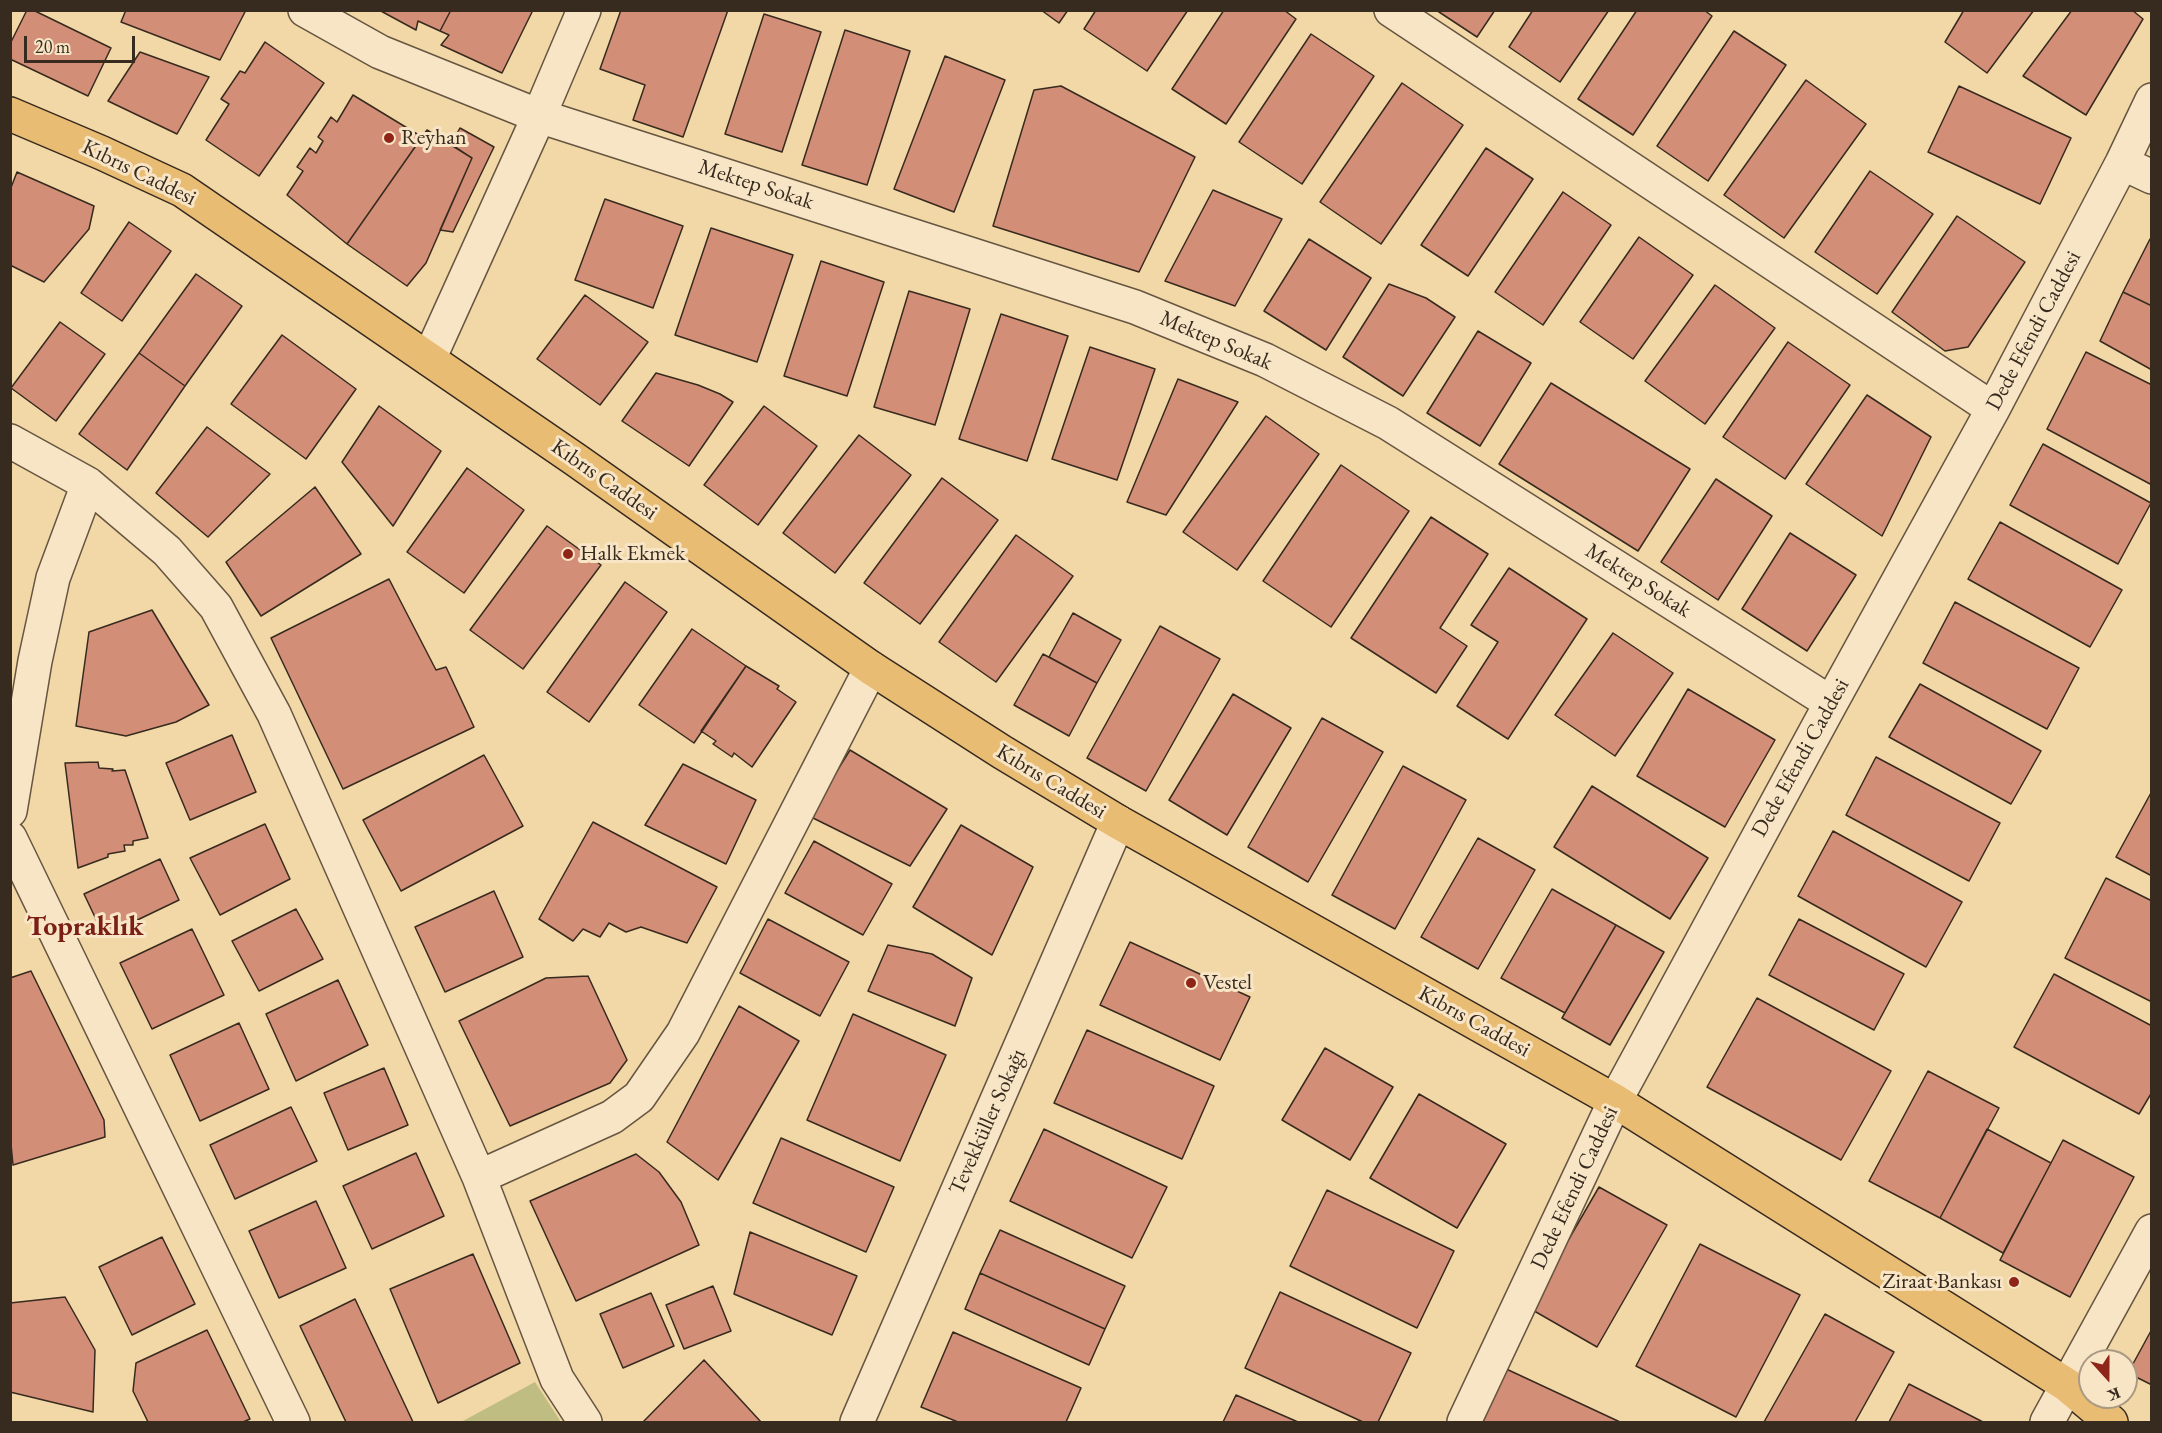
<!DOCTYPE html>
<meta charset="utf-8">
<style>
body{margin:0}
#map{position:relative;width:2162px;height:1433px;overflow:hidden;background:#f2d7a7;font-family:"EB Garamond",serif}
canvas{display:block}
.frame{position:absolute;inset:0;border:12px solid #372a1e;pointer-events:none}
.north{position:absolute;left:2078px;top:1349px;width:60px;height:60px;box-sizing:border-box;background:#f7e5c6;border:2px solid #aa9a83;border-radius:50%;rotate:159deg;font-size:16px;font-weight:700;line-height:24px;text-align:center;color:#372a1e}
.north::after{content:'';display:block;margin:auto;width:21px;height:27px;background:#8f2418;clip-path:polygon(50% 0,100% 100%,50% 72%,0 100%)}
.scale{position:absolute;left:24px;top:36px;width:111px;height:27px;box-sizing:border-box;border:3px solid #372a1e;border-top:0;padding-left:8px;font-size:18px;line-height:21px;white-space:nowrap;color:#372a1e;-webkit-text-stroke:4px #f7e5c6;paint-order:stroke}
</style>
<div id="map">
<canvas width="2162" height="1433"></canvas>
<div class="frame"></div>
<div class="north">K</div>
<div class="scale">20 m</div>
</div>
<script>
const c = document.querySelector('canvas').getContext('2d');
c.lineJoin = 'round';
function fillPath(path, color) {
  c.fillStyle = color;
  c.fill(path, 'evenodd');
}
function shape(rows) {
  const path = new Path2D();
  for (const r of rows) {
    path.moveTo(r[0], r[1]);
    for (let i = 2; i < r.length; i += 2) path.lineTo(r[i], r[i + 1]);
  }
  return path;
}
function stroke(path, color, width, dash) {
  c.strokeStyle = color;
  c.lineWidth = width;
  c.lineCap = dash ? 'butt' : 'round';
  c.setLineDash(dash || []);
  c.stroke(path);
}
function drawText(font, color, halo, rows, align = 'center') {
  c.font = font + ' "EB Garamond",serif';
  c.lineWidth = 6;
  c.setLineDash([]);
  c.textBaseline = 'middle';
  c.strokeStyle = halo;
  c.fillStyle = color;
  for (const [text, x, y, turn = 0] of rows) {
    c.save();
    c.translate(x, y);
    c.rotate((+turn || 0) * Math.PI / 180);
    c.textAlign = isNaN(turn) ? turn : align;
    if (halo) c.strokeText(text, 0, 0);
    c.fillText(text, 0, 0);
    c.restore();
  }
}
const green = shape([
 [535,1382,561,1422,461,1422]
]);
const building = shape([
 [27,10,33,10,111,48,88,96,10,59,10,44,27,10],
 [126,10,241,10,245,12,220,60,121,22,126,10],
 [379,10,451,10,440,31,418,21,416,30,379,10],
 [451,10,533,10,502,73,441,45,449,35,440,31,451,10],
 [621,10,728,10,683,137,633,120,645,85,600,69,621,10],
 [1041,10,1068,10,1059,23,1041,10],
 [1096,10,1188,10,1147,71,1084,29,1096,10],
 [1224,10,1284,10,1296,19,1226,124,1172,89,1224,10],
 [1436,10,1495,10,1477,37,1436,10],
 [1533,10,1609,10,1560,82,1509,47,1533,10],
 [1637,10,1704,10,1712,16,1633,135,1578,99,1637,10],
 [1964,10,2034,10,1987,73,1945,42,1964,10],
 [2072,10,2132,10,2143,19,2086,115,2023,76,2072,10],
 [764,14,821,32,782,152,725,134,764,14],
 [845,30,910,51,867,185,802,165,845,30],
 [1734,31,1786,65,1708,181,1657,146,1734,31],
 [1311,34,1374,76,1302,184,1239,142,1311,34],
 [265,42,324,83,259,176,206,140,229,104,221,99,240,71,245,73,265,42],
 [140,52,209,77,177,134,108,101,140,52],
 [945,56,1005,80,954,212,894,189,945,56],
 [1806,80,1866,124,1784,238,1724,195,1806,80],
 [1402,83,1463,125,1381,244,1320,202,1402,83],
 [1061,86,1195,157,1139,272,993,226,1034,90,1061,86],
 [1959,86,2071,138,2040,204,1928,152,1959,86],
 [353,95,422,137,347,244,287,195,303,171,297,167,310,148,316,153,323,141,318,137,331,117,337,122,353,95],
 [460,128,494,147,453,232,440,230,472,158,451,144,460,128],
 [427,130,472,158,426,263,407,286,347,244,427,130],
 [1486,148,1533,179,1468,276,1421,245,1486,148],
 [1870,171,1933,214,1877,294,1815,252,1870,171],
 [17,172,94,206,89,229,44,282,10,265,10,190,17,172],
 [1213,190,1282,219,1235,306,1165,281,1213,190],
 [1563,192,1611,225,1543,325,1495,292,1563,192],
 [605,199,683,226,653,308,575,280,605,199],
 [1957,216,2025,262,1968,347,1945,351,1892,312,1957,216],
 [129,222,171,251,122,321,81,293,129,222],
 [711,228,793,255,757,362,675,335,711,228],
 [1639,237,1693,275,1633,359,1580,322,1639,237],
 [1309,239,1371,278,1326,350,1264,311,1309,239],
 [2150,239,2152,239,2152,306,2123,292,2150,239],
 [821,261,884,282,847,396,784,376,821,261],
 [196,274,242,306,185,386,139,353,196,274],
 [1389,284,1426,298,1455,317,1403,396,1343,357,1389,284],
 [1715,285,1775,328,1705,424,1645,381,1715,285],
 [909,291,970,309,935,425,874,407,909,291],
 [2123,292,2152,306,2152,370,2100,341,2123,292],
 [585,295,648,342,600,405,537,359,585,295],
 [1001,314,1068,336,1027,461,959,439,1001,314],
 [60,322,105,354,56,421,11,388,60,322],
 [1478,331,1531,363,1480,446,1427,413,1478,331],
 [282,335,356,389,306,459,231,404,282,335],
 [1788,342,1850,385,1785,479,1723,437,1788,342],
 [1090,347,1155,369,1117,480,1052,459,1090,347],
 [2086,352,2152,385,2152,485,2047,429,2086,352],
 [139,353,185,386,127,470,79,434,139,353],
 [656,373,698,385,720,394,733,402,689,466,622,421,656,373],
 [1178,379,1238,402,1166,515,1127,502,1178,379],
 [1551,383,1690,469,1638,551,1499,464,1551,383],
 [1867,395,1931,437,1882,536,1806,484,1867,395],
 [379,406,441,451,393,526,342,462,379,406],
 [764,406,817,446,758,525,704,485,764,406],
 [1266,416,1319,454,1237,570,1183,532,1266,416],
 [207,427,270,474,208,537,156,493,207,427],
 [859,435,911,475,835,573,783,533,859,435],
 [2043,444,2151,503,2118,564,2010,505,2043,444],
 [1341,465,1409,511,1331,627,1263,581,1341,465],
 [467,468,524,510,464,593,407,552,467,468],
 [942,478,998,520,920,624,864,583,942,478],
 [1716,479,1772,516,1718,600,1661,562,1716,479],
 [315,487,361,554,261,616,226,562,315,487],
 [1431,517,1488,554,1440,628,1467,646,1436,693,1351,638,1431,517],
 [2000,522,2122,590,2090,647,1968,579,2000,522],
 [547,526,601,565,523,669,470,630,547,526],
 [1790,533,1856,575,1807,651,1742,609,1790,533],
 [1016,535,1073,576,996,682,939,642,1016,535],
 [1509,568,1587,619,1508,739,1457,706,1498,642,1471,625,1509,568],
 [389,579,436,670,446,667,474,727,343,789,271,638,389,579],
 [625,582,667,612,589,722,547,692,625,582],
 [1955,602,2079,668,2047,729,1923,663,1955,602],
 [152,610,209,705,176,722,126,736,76,726,89,632,152,610],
 [1073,613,1121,640,1097,683,1049,657,1073,613],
 [1160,626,1220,659,1146,791,1087,758,1160,626],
 [692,629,746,666,694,743,639,705,692,629],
 [1613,633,1673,673,1615,756,1555,715,1613,633],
 [1043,654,1097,683,1069,736,1014,705,1043,654],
 [746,666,779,686,777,689,796,702,752,767,734,753,732,757,713,744,716,741,701,731,746,666],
 [1920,684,2041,751,2011,804,1889,737,1920,684],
 [1688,689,1775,740,1725,827,1637,776,1688,689],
 [1233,694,1291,728,1227,835,1169,800,1233,694],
 [1322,718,1383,752,1308,882,1248,847,1322,718],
 [232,735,256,792,190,820,166,763,232,735],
 [850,750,947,809,910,866,809,816,850,750],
 [484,755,523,826,401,891,363,820,484,755],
 [1876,757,2000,823,1969,881,1846,815,1876,757],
 [98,762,99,768,113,769,112,771,125,770,148,838,133,841,133,845,124,845,125,851,108,854,108,857,78,868,65,763,98,762],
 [683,764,756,800,726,864,645,825,683,764],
 [1403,766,1466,800,1395,929,1332,895,1403,766],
 [1592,786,1708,858,1670,919,1554,847,1592,786],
 [2152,791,2152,876,2116,857,2152,791],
 [593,822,717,887,687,943,641,927,626,932,609,923,600,937,583,929,573,941,539,919,593,822],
 [265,824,290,879,220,915,190,858,265,824],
 [961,825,1033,867,992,955,913,907,961,825],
 [1833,831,1962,902,1926,967,1798,896,1833,831],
 [1478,838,1535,870,1478,969,1421,937,1478,838],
 [814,841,892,884,863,935,785,893,814,841],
 [160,859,179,900,104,936,84,894,160,859],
 [2106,878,2152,901,2152,1002,2065,958,2106,878],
 [1552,889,1616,925,1565,1013,1501,978,1552,889],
 [494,891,523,957,445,992,415,927,494,891],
 [296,909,323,959,259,991,232,941,296,909],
 [768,919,849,962,820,1016,740,973,768,919],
 [1799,919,1904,974,1874,1030,1769,975,1799,919],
 [1616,925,1664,952,1610,1045,1562,1018,1616,925],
 [192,929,224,995,152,1029,120,963,192,929],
 [1130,942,1250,997,1220,1060,1100,1005,1130,942],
 [888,945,932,954,972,978,955,1026,868,991,888,945],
 [31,971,104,1120,105,1137,13,1165,10,1134,10,978,31,971],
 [2054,974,2152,1026,2152,1092,2139,1114,2014,1047,2054,974],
 [588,976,627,1060,610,1083,510,1126,459,1021,546,978,588,976],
 [338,980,368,1045,296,1081,266,1014,338,980],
 [1757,998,1891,1071,1841,1160,1707,1087,1757,998],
 [739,1006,799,1041,718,1180,667,1142,739,1006],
 [853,1014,946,1055,900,1161,807,1120,853,1014],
 [239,1023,269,1089,200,1121,170,1055,239,1023],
 [1087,1030,1214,1086,1182,1159,1054,1103,1087,1030],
 [1325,1048,1393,1087,1350,1160,1282,1120,1325,1048],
 [384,1068,408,1125,348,1150,324,1093,384,1068],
 [1928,1071,1999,1108,1940,1218,1869,1181,1928,1071],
 [1419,1094,1506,1144,1457,1228,1370,1178,1419,1094],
 [291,1107,317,1161,235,1199,210,1145,291,1107],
 [1044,1129,1167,1187,1132,1258,1010,1201,1044,1129],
 [1987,1129,2051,1163,2003,1253,1940,1218,1987,1129],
 [781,1138,894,1187,866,1252,753,1203,781,1138],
 [2063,1140,2134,1177,2070,1297,2000,1260,2063,1140],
 [416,1153,444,1216,372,1249,343,1186,416,1153],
 [636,1154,659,1172,681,1202,699,1245,576,1301,530,1201,636,1154],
 [1599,1187,1667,1225,1597,1347,1529,1308,1599,1187],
 [1327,1190,1454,1251,1417,1328,1290,1266,1327,1190],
 [316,1201,346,1268,279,1298,249,1231,316,1201],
 [1000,1230,1125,1286,1105,1329,980,1273,1000,1230],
 [750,1232,857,1276,832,1335,734,1294,750,1232],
 [162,1237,195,1304,132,1335,99,1267,162,1237],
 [1700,1244,1800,1295,1736,1417,1636,1366,1700,1244],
 [473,1254,520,1363,438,1403,390,1289,473,1254],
 [980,1273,1105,1329,1089,1365,965,1309,980,1273],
 [713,1286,731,1331,684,1349,666,1305,713,1286],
 [1280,1292,1411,1353,1378,1422,1363,1422,1245,1368,1280,1292],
 [651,1293,674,1346,623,1368,600,1314,651,1293],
 [65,1297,95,1350,93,1412,10,1392,10,1303,65,1297],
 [355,1299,413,1422,346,1422,300,1326,355,1299],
 [1825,1314,1894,1352,1855,1422,1764,1422,1825,1314],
 [2152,1329,2152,1385,2128,1373,2152,1329],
 [207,1330,250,1419,243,1422,148,1422,133,1391,136,1363,207,1330],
 [953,1332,1081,1388,1066,1422,958,1422,921,1407,953,1332],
 [704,1360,761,1422,643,1422,704,1360],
 [1502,1367,1620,1422,1476,1422,1502,1367],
 [1909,1384,1983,1422,1889,1422,1909,1384],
 [1236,1395,1298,1422,1223,1422,1236,1395]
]);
const minor = shape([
 [305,10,380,52,539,116,429,359],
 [584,10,539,116,1135,307,1265,360,1388,423,1831,703],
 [1391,10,1993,409],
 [2122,163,2152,177],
 [10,441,88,484,167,551,216,607,274,714,479,1177,557,1379,585,1422],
 [10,811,35,661,53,578,88,484],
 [10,838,293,1422],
 [479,1177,612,1117,639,1097,683,1033,871,668],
 [857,1422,1118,822],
 [1464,1422,1615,1101,1831,703,1993,409,2122,163,2152,100],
 [2047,1422,2152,1231]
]);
const major = shape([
 [10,114,102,153,182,190,576,460,871,668,1002,752,1118,822,1615,1101,2067,1385,2111,1422]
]);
const markers = [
 [389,138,6,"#8f2418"],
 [568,554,6,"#8f2418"],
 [1191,983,6,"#8f2418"],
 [2014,1282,6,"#8f2418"]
];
const poiNames = [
 ["Reyhan",401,138],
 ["Halk Ekmek",580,554],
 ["Vestel",1203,983],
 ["Ziraat Bankası",2002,1282,"right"]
];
const streetNames = [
 ["Kıbrıs Caddesi",139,173,26],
 ["Mektep Sokak",756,185,18],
 ["Dede Efendi Caddesi",2034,331,-62],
 ["Mektep Sokak",1216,341,23],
 ["Kıbrıs Caddesi",604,480,35],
 ["Mektep Sokak",1638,581,32],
 ["Dede Efendi Caddesi",1801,758,-61],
 ["Kıbrıs Caddesi",1051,782,31],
 ["Kıbrıs Caddesi",1474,1022,29],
 ["Tevekküller Sokağı",988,1122,-66],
 ["Dede Efendi Caddesi",1575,1188,-65]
];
const districtNames = [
 ["Topraklık",85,927]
];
fillPath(green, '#c0bd83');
fillPath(building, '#d38e77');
stroke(building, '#372a1e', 1.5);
stroke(minor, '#665540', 36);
stroke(major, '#372a1e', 36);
stroke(minor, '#f7e5c6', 33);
stroke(major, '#e9bc74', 33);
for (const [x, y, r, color] of markers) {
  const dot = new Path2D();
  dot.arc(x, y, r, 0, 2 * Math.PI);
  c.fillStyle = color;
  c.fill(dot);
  stroke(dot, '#f7e5c6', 2);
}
drawText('22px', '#372a1e', '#f7e5c6', poiNames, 'left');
drawText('22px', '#372a1e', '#f7e5c6', streetNames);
drawText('bold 28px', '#7a1f14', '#f7e5c6', districtNames);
</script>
